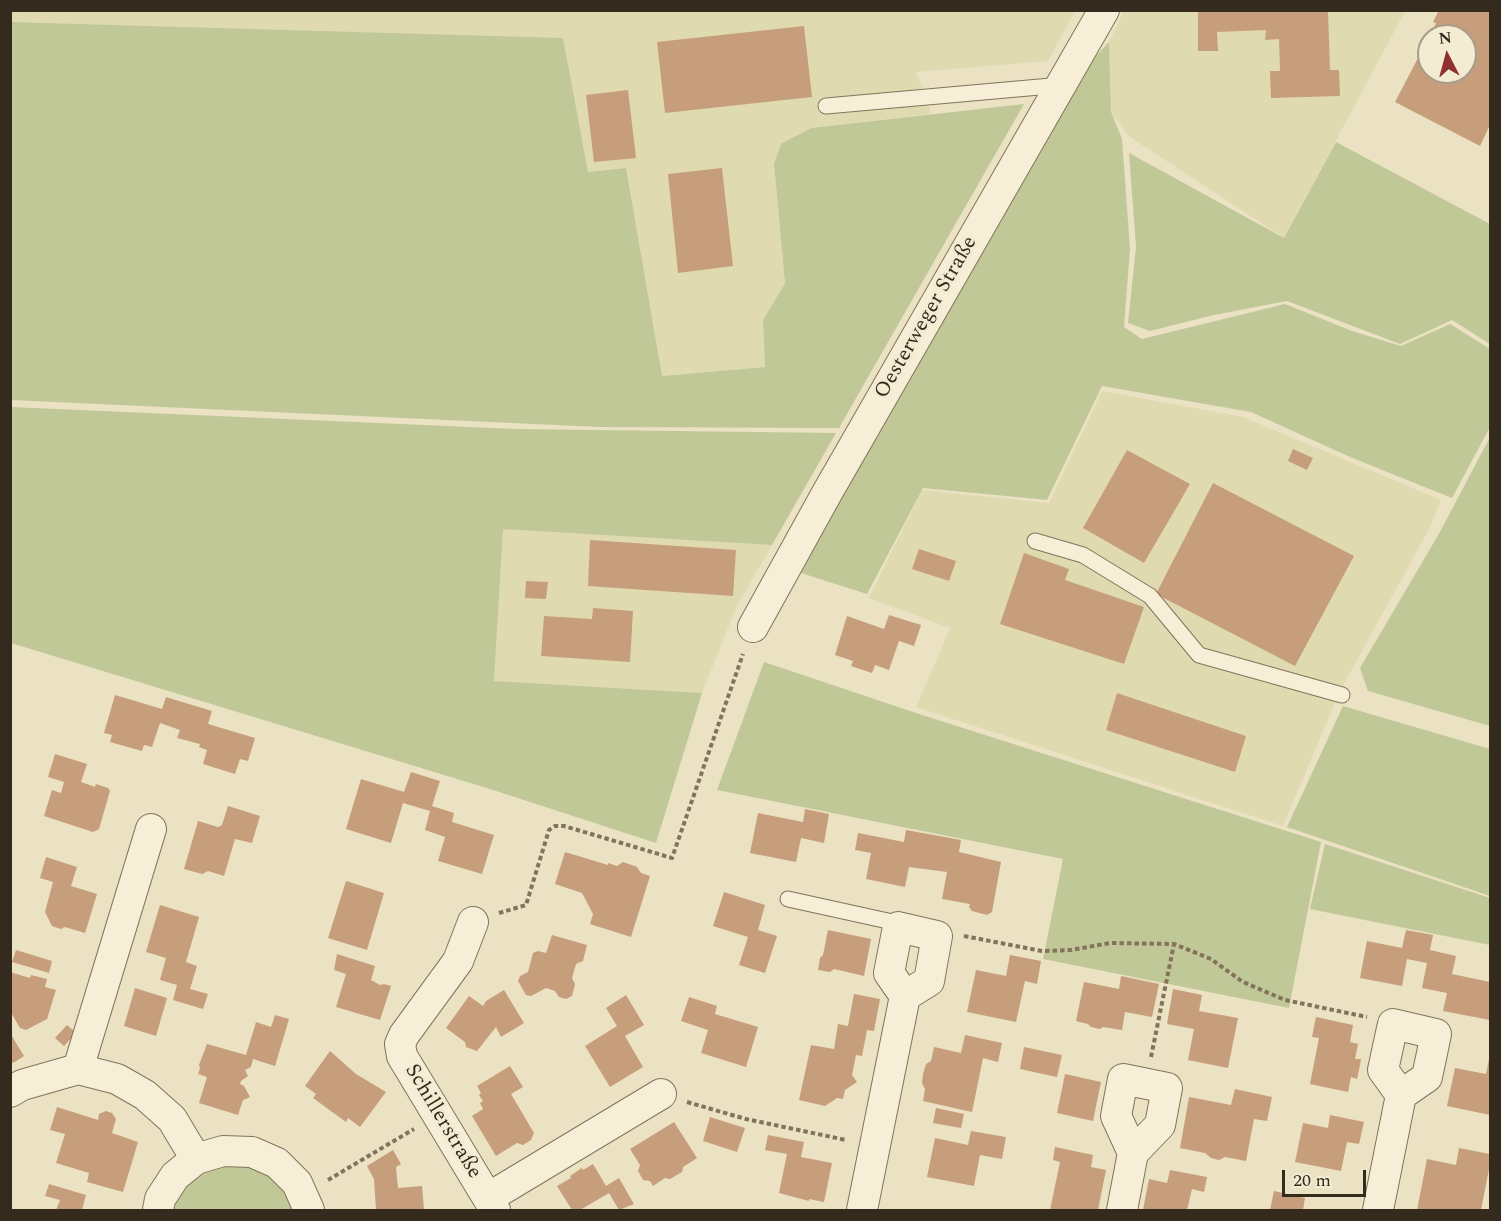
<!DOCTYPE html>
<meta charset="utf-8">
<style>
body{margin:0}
#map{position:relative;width:1501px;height:1221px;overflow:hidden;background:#ebe1c3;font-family:Spectral,serif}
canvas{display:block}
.frame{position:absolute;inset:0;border:12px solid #352a1e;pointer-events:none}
.north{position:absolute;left:1417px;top:24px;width:60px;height:60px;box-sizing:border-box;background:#f3ebd2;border:2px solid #a79e8a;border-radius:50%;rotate:354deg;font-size:16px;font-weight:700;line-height:24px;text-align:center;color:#352a1e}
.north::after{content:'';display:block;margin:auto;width:21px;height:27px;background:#8f322f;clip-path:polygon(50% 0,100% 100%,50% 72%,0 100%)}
.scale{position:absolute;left:1282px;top:1170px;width:84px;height:27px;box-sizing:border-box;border:3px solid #352a1e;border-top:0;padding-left:8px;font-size:18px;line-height:21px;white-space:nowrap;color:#352a1e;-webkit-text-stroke:4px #f3ebd2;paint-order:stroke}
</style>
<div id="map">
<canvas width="1501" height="1221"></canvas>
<div class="frame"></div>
<div class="north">N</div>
<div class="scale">20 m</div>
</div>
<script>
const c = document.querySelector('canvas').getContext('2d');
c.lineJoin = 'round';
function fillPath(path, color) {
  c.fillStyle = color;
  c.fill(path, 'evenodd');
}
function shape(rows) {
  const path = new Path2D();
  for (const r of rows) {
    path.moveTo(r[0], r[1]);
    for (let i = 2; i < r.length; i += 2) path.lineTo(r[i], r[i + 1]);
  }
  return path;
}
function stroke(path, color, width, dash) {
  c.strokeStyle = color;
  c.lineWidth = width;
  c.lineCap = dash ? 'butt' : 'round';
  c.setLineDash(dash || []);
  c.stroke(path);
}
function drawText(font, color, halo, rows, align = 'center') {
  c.font = font + ' Spectral,serif';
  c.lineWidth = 6;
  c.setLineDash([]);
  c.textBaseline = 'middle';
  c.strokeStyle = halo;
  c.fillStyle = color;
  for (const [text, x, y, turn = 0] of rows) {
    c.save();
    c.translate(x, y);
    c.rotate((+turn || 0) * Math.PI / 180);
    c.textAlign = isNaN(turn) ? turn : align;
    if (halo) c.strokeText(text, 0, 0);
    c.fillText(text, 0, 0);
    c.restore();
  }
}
const farmland = shape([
 [11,10,1075,11,1048,61,916,72,931,114,811,128,774,164,785,283,763,320,765,367,661,376,626,168,588,172,562,39,11,22],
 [1124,11,1405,11,1284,238,1130,137,1111,113,1109,42],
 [1102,391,1243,417,1441,500,1428,531,1339,693,1283,826,916,707,950,628,869,598,922,490,1049,503],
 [503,528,772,545,736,608,702,693,494,681]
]);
const green = shape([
 [11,22,563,38,588,172,626,168,662,376,765,367,763,320,785,283,774,164,781,144,811,128,1024,104,839,428,599,427,11,400],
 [1109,42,1111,112,1122,139,1130,249,1124,327,1142,339,1285,304,1352,331,1401,346,1450,324,1490,349,1490,427,1452,498,1350,457,1251,412,1102,386,1047,500,923,488,867,594,798,572,1083,70],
 [1336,142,1490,224,1490,344,1452,320,1400,344,1287,301,1214,315,1150,331,1128,323,1136,247,1129,153,1284,238],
 [11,407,516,429,836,433,772,545,503,529,494,681,702,693,656,843,490,789,11,643],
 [1490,437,1490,726,1368,691,1360,668,1440,532],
 [764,662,916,713,1321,842,1289,1008,1043,959,1063,859,717,790],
 [1343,706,1490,749,1490,896,1287,827],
 [1325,844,1490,898,1490,945,1310,909],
 [245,1165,273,1178,293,1202,295,1210,172,1210,187,1184,214,1167]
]);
const building = shape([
 [1198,10,1328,10,1330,70,1339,70,1340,96,1271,98,1270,71,1280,71,1279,39,1265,40,1266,30,1217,32,1218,51,1198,51],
 [1439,10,1490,10,1490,125,1480,146,1395,102,1429,37,1429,72,1465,72,1465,36,1430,36,1436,23,1433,22],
 [804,26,812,97,665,113,657,42],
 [628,90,636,158,594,162,586,95],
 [722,168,733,266,678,273,668,174],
 [1293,449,1313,458,1307,470,1288,461],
 [1127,450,1190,484,1144,563,1083,528],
 [1213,483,1354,556,1295,666,1156,594],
 [590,540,736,550,733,596,588,586],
 [919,549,956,561,949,581,912,569],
 [1024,553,1069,569,1065,580,1144,607,1124,664,1000,624],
 [526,581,548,582,546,599,525,598],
 [593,608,633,611,630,662,541,656,544,616,592,619],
 [889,615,921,625,914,646,899,641,889,670,875,665,872,673,851,666,853,661,835,655,847,616,884,629],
 [1117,693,1246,736,1235,772,1106,730],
 [115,695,162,709,166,697,212,711,208,724,255,738,248,761,240,759,235,774,203,764,207,750,199,747,200,744,177,738,180,730,160,723,152,747,144,745,142,751,110,742,112,735,104,733],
 [55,754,87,764,81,782,95,787,96,784,108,788,110,791,99,829,93,832,44,816,52,790,61,793,64,782,48,777],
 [411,772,440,781,432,806,454,813,452,822,494,835,482,874,438,861,445,837,425,830,430,811,403,803,391,843,346,829,361,779,404,792],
 [228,806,260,816,252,843,235,839,224,876,208,871,202,874,184,869,198,821,218,827,222,825],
 [805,809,829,814,824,843,801,838,796,862,750,853,758,813,803,822],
 [906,830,961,840,959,852,1001,862,992,912,987,915,972,911,969,907,970,904,942,899,947,872,909,867,905,887,866,879,871,853,855,850,858,833,904,842],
 [565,852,608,865,608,863,617,866,623,862,637,867,641,873,650,876,631,937,590,924,593,914,582,893,555,884],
 [46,857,77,867,71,886,97,894,85,933,65,927,61,929,52,926,45,912,53,882,40,878],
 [346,881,384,893,367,950,328,938],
 [724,892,765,905,758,930,777,936,765,973,739,965,748,937,713,926],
 [160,905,199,917,186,962,197,966,190,989,208,994,203,1009,173,1000,177,985,160,980,166,958,146,952],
 [828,930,871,939,864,976,834,969,830,972,818,970,820,958,823,955],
 [1406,930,1433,935,1430,950,1456,956,1452,974,1490,982,1490,1020,1443,1011,1447,993,1422,988,1427,963,1407,959,1402,986,1360,978,1367,941,1402,948],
 [552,935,587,945,583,961,576,964,572,978,575,984,572,996,566,999,559,997,555,991,546,988,531,996,526,995,518,981,520,976,528,972,533,953,538,951,546,953],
 [16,950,52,961,49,973,12,962],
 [337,954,375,966,371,980,380,985,384,984,391,986,380,1020,336,1007,346,974,334,970],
 [1010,955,1041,961,1037,984,1025,981,1016,1022,967,1012,976,970,1006,976],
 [10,972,30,978,31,975,47,979,45,987,56,990,47,1019,26,1030,20,1028,10,1011],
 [1121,976,1159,984,1152,1017,1125,1012,1122,1030,1103,1027,1100,1029,1091,1027,1088,1024,1076,1021,1084,982,1119,989],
 [135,988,167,998,156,1036,124,1026],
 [1173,989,1202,995,1199,1011,1238,1018,1228,1068,1188,1060,1194,1029,1167,1024],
 [504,990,524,1023,501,1037,496,1027,477,1051,466,1047,465,1042,446,1028,469,996,483,1006,486,1001],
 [854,994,880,999,874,1031,867,1030,862,1056,856,1055,852,1075,857,1082,845,1090,843,1099,837,1098,825,1106,799,1100,811,1045,834,1049,838,1024,848,1026],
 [626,995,644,1025,625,1036,643,1067,610,1087,585,1046,617,1026,606,1008],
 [689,997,717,1006,715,1014,758,1027,746,1067,701,1053,708,1030,681,1021],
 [275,1015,289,1019,275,1066,253,1059,251,1067,245,1070,248,1076,241,1081,240,1084,244,1086,250,1097,243,1100,238,1115,199,1103,207,1077,198,1074,200,1068,199,1065,207,1044,246,1055,256,1022,271,1027],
 [1316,1017,1353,1025,1350,1042,1358,1044,1355,1059,1361,1059,1360,1065,1357,1079,1351,1077,1348,1092,1310,1084,1319,1038,1312,1037],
 [67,1025,76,1033,64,1046,55,1038],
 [10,1033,24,1056,13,1063,10,1059],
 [965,1035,1002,1043,998,1062,983,1058,972,1112,923,1101,925,1089,922,1083,923,1074,926,1064,931,1061,934,1047,961,1053],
 [1024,1047,1062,1055,1057,1077,1020,1069],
 [330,1051,356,1074,386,1092,360,1127,348,1118,346,1122,313,1098,316,1094,305,1086],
 [1489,1059,1490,1115,1447,1106,1455,1068,1486,1074],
 [510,1066,523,1087,511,1094,534,1133,531,1140,523,1145,517,1143,496,1156,472,1116,483,1109,480,1103,483,1101,479,1095,481,1093,477,1086],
 [1065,1074,1101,1082,1093,1121,1057,1113],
 [1235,1089,1272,1097,1267,1121,1254,1119,1246,1161,1225,1157,1219,1160,1211,1158,1205,1153,1180,1148,1189,1097,1231,1105],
 [57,1107,98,1120,99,1114,106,1111,112,1113,116,1119,112,1133,138,1142,123,1192,87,1182,89,1173,56,1163,65,1134,50,1130],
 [936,1108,964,1114,961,1128,933,1123],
 [1330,1115,1364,1122,1359,1144,1347,1142,1341,1171,1295,1162,1303,1123,1328,1128],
 [710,1117,745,1128,737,1152,703,1141],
 [674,1122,697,1158,683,1167,682,1172,670,1179,665,1178,653,1186,650,1181,643,1180,638,1171,640,1165,630,1149],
 [971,1131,1006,1137,1002,1159,980,1155,974,1186,927,1177,935,1138,968,1145],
 [768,1135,804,1142,801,1157,832,1163,824,1202,809,1199,809,1201,779,1193,787,1154,765,1150],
 [1055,1147,1093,1155,1091,1167,1106,1170,1098,1210,1050,1210,1060,1162,1053,1160],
 [1459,1148,1490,1154,1490,1164,1481,1210,1417,1210,1427,1159,1456,1165],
 [393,1150,401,1164,396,1167,398,1188,422,1186,424,1210,376,1210,374,1179,367,1166],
 [593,1164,606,1186,619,1178,634,1204,619,1210,609,1193,580,1210,572,1210,557,1186,571,1178,570,1176,582,1168,583,1170],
 [1170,1170,1207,1177,1204,1192,1192,1189,1187,1210,1143,1210,1149,1179,1167,1183],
 [49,1184,86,1195,82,1210,56,1210,60,1200,45,1196],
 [1274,1191,1305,1198,1303,1210,1270,1210]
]);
const path = shape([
 [499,913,526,905,549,830,555,826,564,826,672,858,743,654],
 [964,936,1042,951,1071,950,1110,943,1174,944,1211,959,1243,982,1285,1000,1367,1017],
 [1151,1057,1174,944],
 [687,1102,746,1119,846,1140],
 [328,1180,414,1129]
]);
const service = shape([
 [826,106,1062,85],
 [1035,541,1083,555,1150,596,1199,655,1342,695],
 [788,899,888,921,898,927]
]);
const minor = shape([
 [753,627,827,493,1104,10],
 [473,922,458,961,404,1035,400,1044,402,1056,495,1210],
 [78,1069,151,829],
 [10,1092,22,1085,78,1069,117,1079,145,1095,172,1119,196,1159],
 [488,1198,661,1094],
 [158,1210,160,1199,175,1176,196,1159,223,1151,252,1152,277,1163,297,1183,309,1210],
 [862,1210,905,996,889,973,898,927,937,936,929,981,905,996],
 [1122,1210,1133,1153,1160,1125,1167,1088,1123,1079,1116,1116,1133,1153],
 [1378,1210,1401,1095,1427,1077,1436,1034,1393,1024,1383,1070,1401,1095]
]);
const streetNames = [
 ["Oesterweger Straße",927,318,-60],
 ["Schillerstraße",442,1122,59]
];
fillPath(farmland, '#e0dab1');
fillPath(green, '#c1c898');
fillPath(building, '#c79e7b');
stroke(service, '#84735b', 17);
stroke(minor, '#84735b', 32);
stroke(path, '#84735b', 4, [4.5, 3]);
stroke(service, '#f6eed6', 15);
stroke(minor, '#f6eed6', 30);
drawText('21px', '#352a1e', '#f3ebd2', streetNames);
</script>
